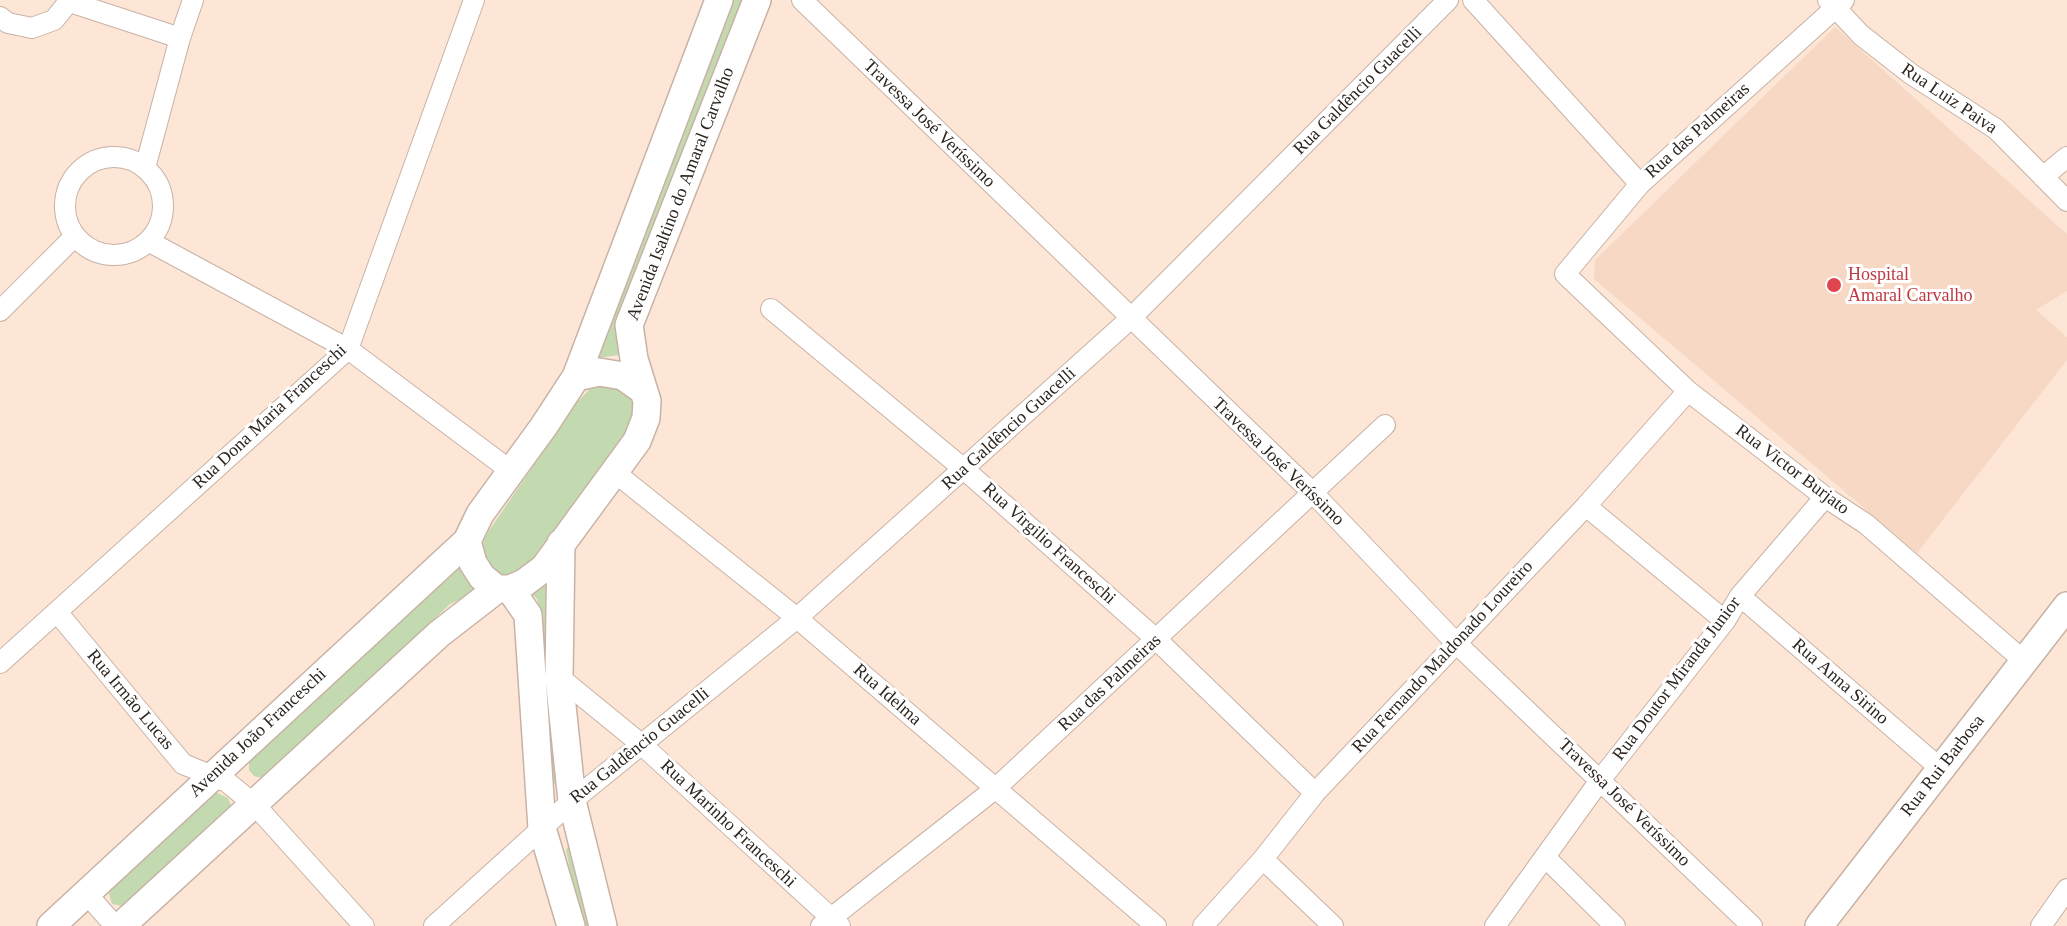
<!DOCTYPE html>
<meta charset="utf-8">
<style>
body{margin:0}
canvas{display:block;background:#fee6d7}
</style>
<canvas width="2067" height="926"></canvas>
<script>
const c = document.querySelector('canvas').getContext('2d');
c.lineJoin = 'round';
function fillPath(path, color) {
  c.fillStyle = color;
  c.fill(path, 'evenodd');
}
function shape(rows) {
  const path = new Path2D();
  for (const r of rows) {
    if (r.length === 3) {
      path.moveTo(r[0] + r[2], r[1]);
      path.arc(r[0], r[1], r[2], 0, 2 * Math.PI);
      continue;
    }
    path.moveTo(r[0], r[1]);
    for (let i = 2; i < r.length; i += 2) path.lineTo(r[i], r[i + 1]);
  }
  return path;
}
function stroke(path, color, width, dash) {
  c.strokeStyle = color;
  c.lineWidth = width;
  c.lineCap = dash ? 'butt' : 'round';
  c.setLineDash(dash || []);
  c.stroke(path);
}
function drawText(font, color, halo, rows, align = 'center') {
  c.font = font + ' Georgia,serif';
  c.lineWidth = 6;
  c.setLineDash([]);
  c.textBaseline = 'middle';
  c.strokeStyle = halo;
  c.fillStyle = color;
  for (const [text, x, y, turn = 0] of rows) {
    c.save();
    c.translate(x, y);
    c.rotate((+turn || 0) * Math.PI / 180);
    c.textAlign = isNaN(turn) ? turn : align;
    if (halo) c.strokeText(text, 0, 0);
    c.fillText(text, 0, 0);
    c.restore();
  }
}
const built = shape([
 [1835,27,2067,234,2067,291,2036,310,2067,337,2067,360,1917,553,1594,279,1595,260]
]);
const green = shape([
 [731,0,742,0,637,268,627,359,619,355,590,359],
 [610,383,633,395,638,407,634,421,526,573,502,578,483,560,481,548,488,532,577,402,592,387],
 [463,558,480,590,450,604,272,773,262,778,254,776,249,770,249,762,254,756],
 [553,566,559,781,554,784,550,781,540,658,541,611,537,599,527,589],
 [215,792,228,798,231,805,226,815,132,900,122,906,112,904,108,890],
 [568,847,573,848,595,926,586,926,574,890,566,850]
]);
const minor = shape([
 [802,0,1314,494,1456,643,1752,926],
 [1473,0,1640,184],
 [1828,0,1861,35,1911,74,1996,129,2067,201],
 [1844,0,1640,184,1565,274,1688,391,1825,497,1866,524,2024,661],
 [70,2,180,38],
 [0,17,8,23,32,28,54,20,70,0],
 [114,206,49],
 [145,168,180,38,193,0],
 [2043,177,2067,157],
 [148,241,348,349,511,471],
 [771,309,965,470,1157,640,1315,793],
 [0,311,75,236],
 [613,471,797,618,1156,926],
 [1586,506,1725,621],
 [1740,596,1941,769],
 [57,612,183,764,227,782,255,805,364,926],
 [0,663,348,349,474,0],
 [559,677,641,744,840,926],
 [1546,858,1615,926],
 [1263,859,1333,926],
 [86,893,115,926],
 [434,926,572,801,797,618,1130,319,1448,0],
 [821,926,996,788,1385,425],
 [1203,926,1263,859,1315,793,1586,506,1688,391],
 [1495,926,1601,779,1725,621,1740,596,1825,497],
 [2041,926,2067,889]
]);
const secondary = shape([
 [719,0,576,377,544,426,480,514,467,541,473,563,482,577,497,589,510,589,524,583,544,568,637,441,646,418,647,401,634,359,629,325,757,0],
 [576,377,599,372,623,376,644,391],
 [561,543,559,677,572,801,603,926],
 [510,589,528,615,542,828,571,926],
 [51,926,467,541],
 [121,926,439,634,497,589],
 [1819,926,2067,606]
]);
const markers = [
 [1834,285,8,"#e0444e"]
];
const streetNames = [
 ["Rua Galdêncio Guacelli",1358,91,-45],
 ["Rua Luiz Paiva",1949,99,34],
 ["Travessa José Veríssimo",929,124,44],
 ["Rua das Palmeiras",1698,131,-42],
 ["Avenida Isaltino do Amaral Carvalho",681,194,-69],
 ["Rua Dona Maria Franceschi",270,417,-43],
 ["Rua Galdêncio Guacelli",1009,429,-42],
 ["Travessa José Veríssimo",1278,462,44],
 ["Rua Victor Burjato",1792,470,37],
 ["Rua Virgilio Franceschi",1049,544,42],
 ["Rua Fernando Maldonado Loureiro",1443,657,-47],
 ["Rua Doutor Miranda Junior",1677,679,-53],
 ["Rua Anna Sirino",1840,682,41],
 ["Rua das Palmeiras",1110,683,-43],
 ["Rua Idelma",887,695,41],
 ["Rua Irmão Lucas",130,700,50],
 ["Avenida João Franceschi",258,733,-43],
 ["Rua Galdêncio Guacelli",640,746,-39],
 ["Rua Rui Barbosa",1943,766,-52],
 ["Travessa José Veríssimo",1624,803,44],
 ["Rua Marinho Franceschi",728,824,43]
];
const healthNames = [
 ["Hospital",1848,275],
 ["Amaral Carvalho",1848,296]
];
fillPath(built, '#f6d8c4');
fillPath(green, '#c3d9b0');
stroke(minor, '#c8b2a4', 22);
stroke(secondary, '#c8b2a4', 30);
stroke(minor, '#fff', 20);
stroke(secondary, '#fff', 27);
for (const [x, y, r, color] of markers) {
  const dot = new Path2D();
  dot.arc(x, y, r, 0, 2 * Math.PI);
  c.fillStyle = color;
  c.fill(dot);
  stroke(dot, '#fff', 2);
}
drawText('18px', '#2d251f', '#fff', streetNames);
drawText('18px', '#be3a42', '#fff', healthNames, 'left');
</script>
